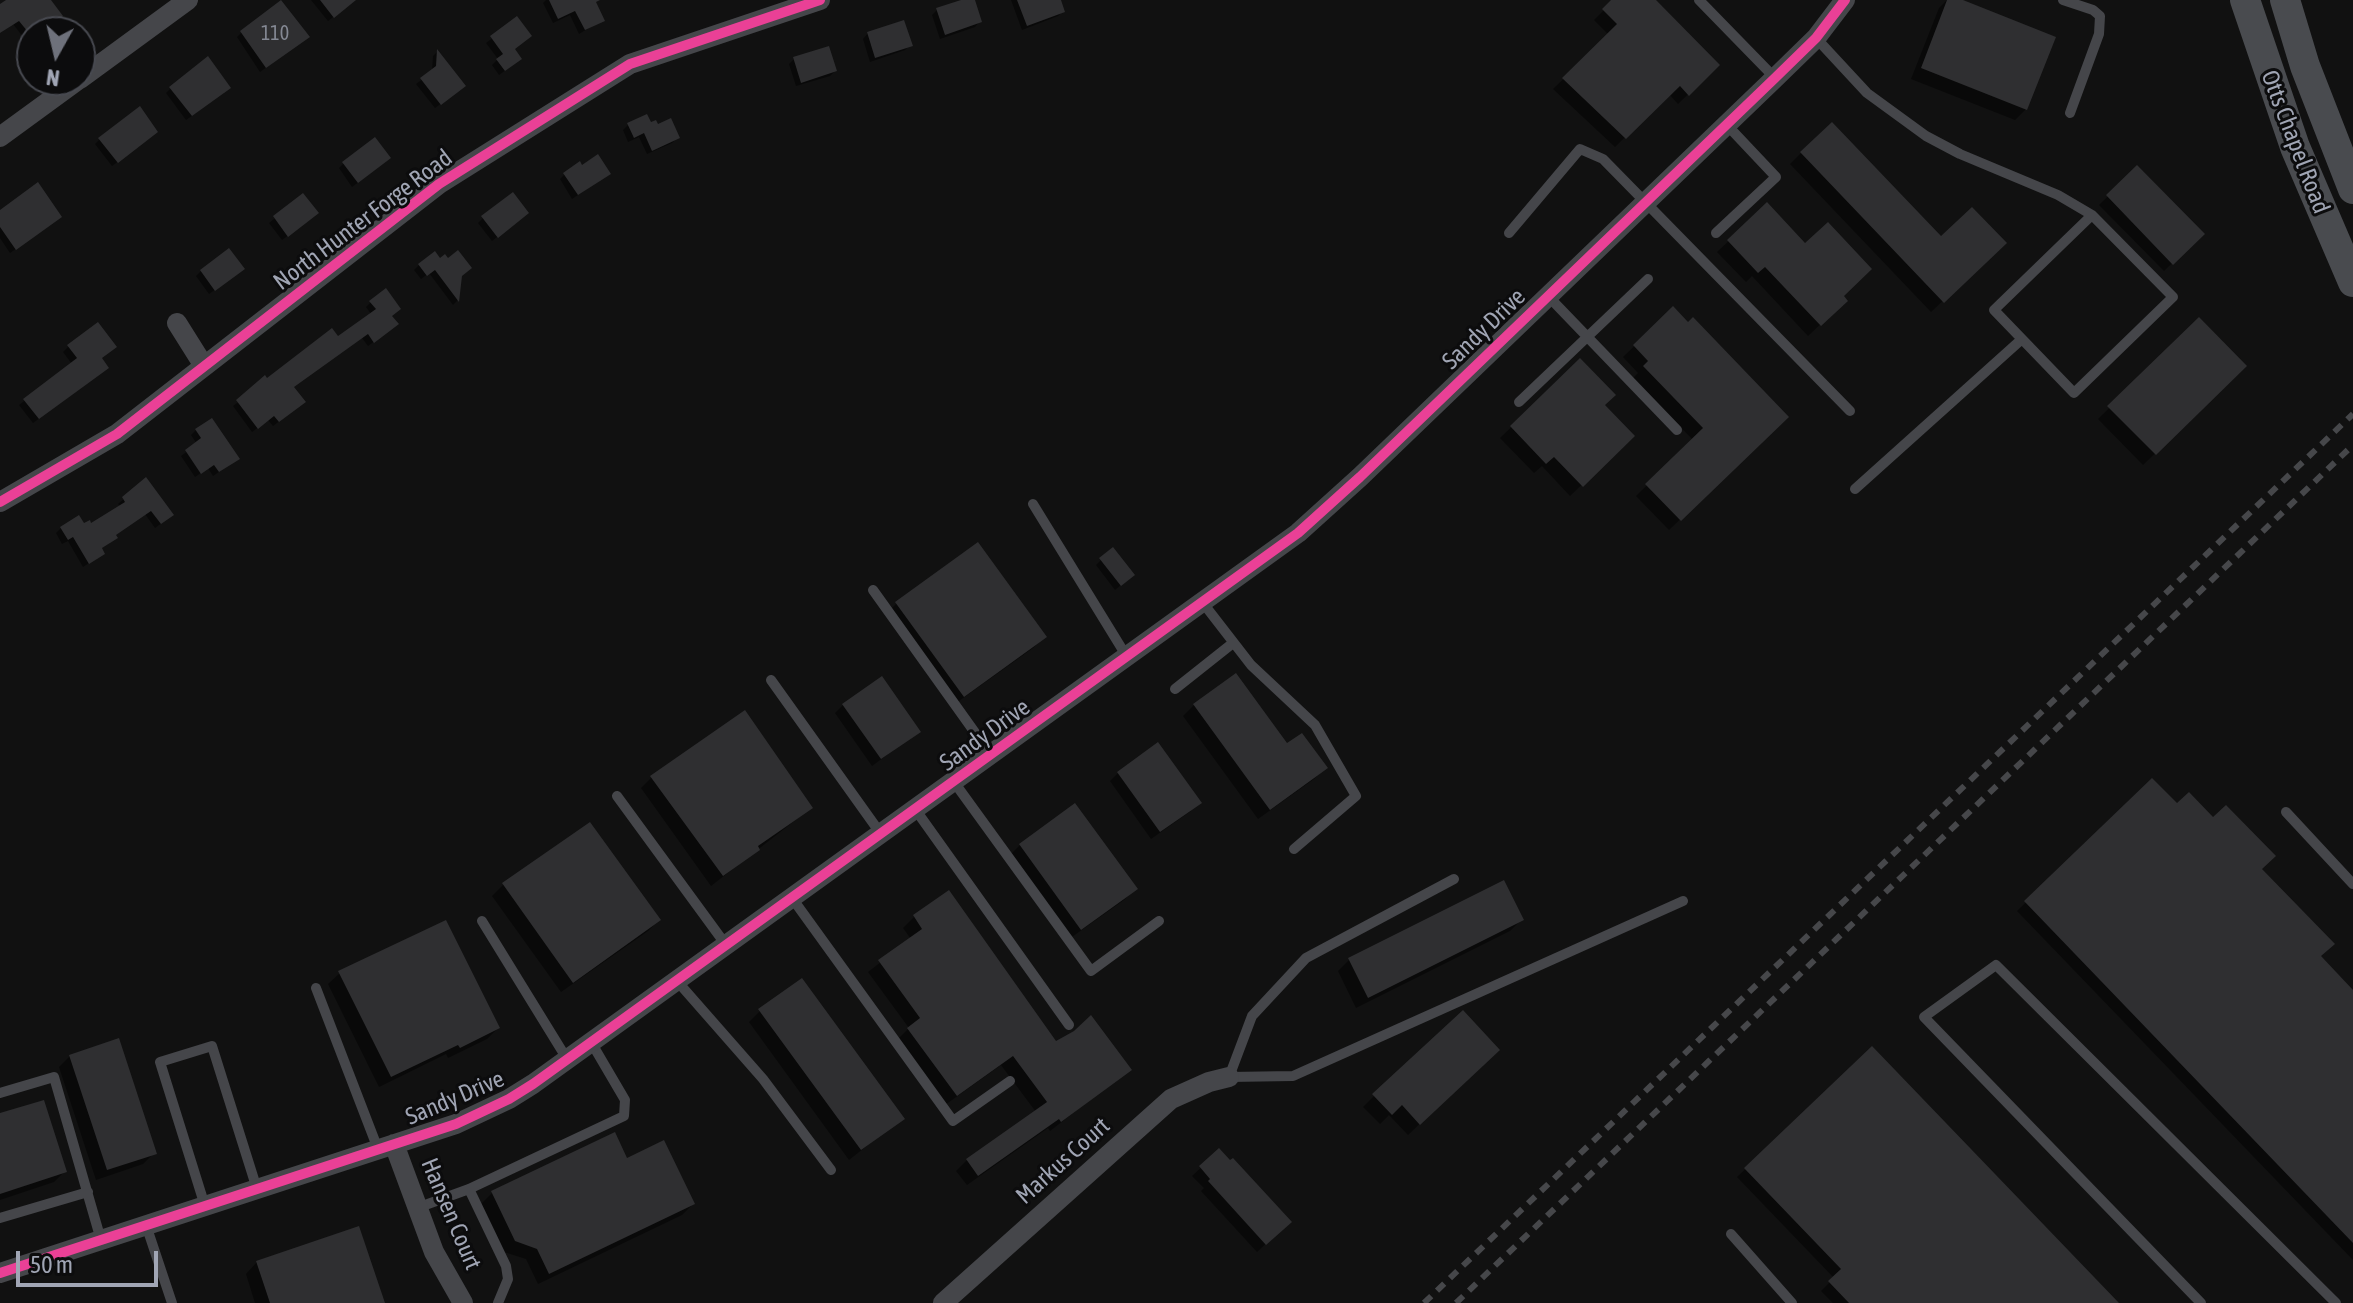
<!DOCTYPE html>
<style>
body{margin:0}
#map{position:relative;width:2353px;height:1303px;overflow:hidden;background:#111;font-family:"Asap Condensed",sans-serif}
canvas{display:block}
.north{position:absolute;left:16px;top:16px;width:80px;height:80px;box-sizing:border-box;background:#0c0c0d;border:2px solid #474950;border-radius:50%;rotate:188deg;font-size:22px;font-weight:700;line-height:32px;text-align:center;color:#a0a5b4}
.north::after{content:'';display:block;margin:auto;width:28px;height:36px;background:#6e717b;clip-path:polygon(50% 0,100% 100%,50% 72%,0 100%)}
.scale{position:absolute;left:16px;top:1251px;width:142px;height:36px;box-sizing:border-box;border:4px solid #a0a5b4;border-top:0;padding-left:10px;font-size:24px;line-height:28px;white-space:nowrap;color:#a0a5b4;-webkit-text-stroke:6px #0c0c0d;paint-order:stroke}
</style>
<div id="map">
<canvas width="2353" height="1303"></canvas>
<div class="north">N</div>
<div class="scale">50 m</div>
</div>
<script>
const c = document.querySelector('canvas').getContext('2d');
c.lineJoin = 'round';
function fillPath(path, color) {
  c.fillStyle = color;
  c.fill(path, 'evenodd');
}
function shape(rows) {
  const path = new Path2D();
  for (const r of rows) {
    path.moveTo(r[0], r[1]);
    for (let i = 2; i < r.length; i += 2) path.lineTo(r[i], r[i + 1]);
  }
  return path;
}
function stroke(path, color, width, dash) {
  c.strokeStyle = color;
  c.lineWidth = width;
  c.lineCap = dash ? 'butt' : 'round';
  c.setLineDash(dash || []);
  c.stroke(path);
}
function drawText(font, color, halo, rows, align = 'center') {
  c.font = font + ' "Asap Condensed",sans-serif';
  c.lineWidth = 6;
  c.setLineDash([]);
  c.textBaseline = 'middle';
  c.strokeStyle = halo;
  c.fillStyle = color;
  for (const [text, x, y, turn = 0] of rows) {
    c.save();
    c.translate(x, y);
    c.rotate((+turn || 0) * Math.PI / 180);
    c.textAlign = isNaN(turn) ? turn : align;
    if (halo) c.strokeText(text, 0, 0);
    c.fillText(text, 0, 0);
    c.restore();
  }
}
const shadow = shape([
 [10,0,48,0,40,32,32,32,32,38,27,42,13,24,0,33,0,7],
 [311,0,355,0,328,21],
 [546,0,593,0,602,20,579,34,570,15,553,23,543,3],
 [967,0,972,0,980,21,975,27,940,39,932,15,937,10],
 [1011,0,1059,0,1063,11,1058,16,1022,30],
 [1614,0,1653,0,1718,65,1678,104,1669,94,1615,147,1553,89,1609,35,1594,20],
 [1947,0,1957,0,2026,109,2015,120,1911,79,1939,8],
 [517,19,513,50,514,64,499,75,492,65,498,59,486,43],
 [242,32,302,41,260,72,237,37],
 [868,33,910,45,905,50,870,62,863,39],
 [828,48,835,71,830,76,796,86,789,64,794,59],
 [437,52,458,91,435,108,416,84,432,72,433,56],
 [171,88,224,93,186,120,166,93],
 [628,125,650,125,677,138,672,143,647,154,639,137,628,142,623,130],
 [151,137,112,166,95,144,100,139],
 [1801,153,1941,239,2004,243,1931,312,1790,164],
 [344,163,384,163,352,187,339,168],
 [582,167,609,174,572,199,560,179,565,174],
 [2137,168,2202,234,2164,271,2099,205],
 [303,196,312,218,282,240,269,223],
 [1767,205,1845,301,1808,336,1752,276,1746,282,1717,252],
 [0,212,54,222,10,253,0,238],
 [483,218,521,218,492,241,478,223],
 [419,265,459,276,457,301,453,305,429,273,421,279,414,270],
 [201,271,237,274,209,294,196,276],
 [371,302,390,316,391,329,368,346,362,338,292,387,298,407,273,426,268,420,252,432,233,406,267,381,338,339,371,314,366,307],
 [1673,309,1787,417,1669,530,1636,496,1693,440,1633,378,1638,373,1623,357],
 [2199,320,2245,366,2143,465,2098,419],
 [68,347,100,358,102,372,33,423,19,405,72,364,63,352],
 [1580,361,1602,406,1632,436,1570,496,1542,466,1534,473,1500,438],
 [196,430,232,463,213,476,208,468,195,477,181,456,197,444,191,435],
 [146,480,167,519,155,528,145,514,114,536,110,543,100,549,103,554,83,567,68,541,62,544,56,533,61,528,91,525,121,507,118,504],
 [1101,560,1127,580,1115,590,1096,565],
 [896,604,1044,637,1033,648,952,706,885,615],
 [843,705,918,732,872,766,835,713],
 [1194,705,1287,746,1325,768,1314,779,1258,819,1183,716],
 [1118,773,1191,811,1151,839,1110,781],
 [652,777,811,808,711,886,641,788],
 [2152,780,2177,806,2260,869,2319,957,2353,993,2353,1260,2017,911],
 [590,824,659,920,648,931,561,992,492,896,503,885],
 [1020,845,1135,889,1124,900,1069,939,1009,856],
 [1503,883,1521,920,1510,931,1356,1008,1338,971,1349,960],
 [949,893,1055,1044,1129,1070,1050,1131,1048,1128,967,1185,956,1171,967,1160,1036,1112,1001,1065,945,1105,897,1040,909,1028,868,972,911,939,903,928,914,917],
 [340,973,498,1028,487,1039,448,1058,446,1054,379,1087,328,984],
 [760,1011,902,1118,849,1160,749,1022],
 [1872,1049,2116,1303,1833,1303,1821,1291,1834,1278,1737,1177],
 [70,1056,154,1153,143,1164,96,1180,59,1067],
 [1486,1061,1408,1135,1389,1115,1380,1124,1363,1107,1374,1096],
 [0,1115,65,1171,54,1182,0,1200],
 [1219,1151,1289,1222,1257,1252,1201,1191,1204,1188,1192,1176],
 [626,1160,693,1204,682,1215,538,1284,526,1259,504,1252,481,1204,492,1193],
 [257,1262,383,1303,255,1303,246,1274]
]);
const building = shape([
 [6,0,51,0,63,16,42,32,28,32,19,21,0,33,0,4],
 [281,0,310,37,266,68,240,31],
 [320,0,356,0,334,18],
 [549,0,600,0,596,2,605,21,585,30,575,11,558,19],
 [961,0,975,0,982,22,945,35,936,8],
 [1017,0,1061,0,1065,12,1027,26],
 [1611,0,1656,0,1720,65,1689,96,1680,86,1626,139,1562,78,1617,24,1602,9],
 [1947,0,1963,0,2056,37,2027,110,1921,68],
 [517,16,532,36,515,49,522,59,505,71,496,59,503,54,490,36],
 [904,20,913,46,875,58,867,32],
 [829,46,837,71,801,83,793,57],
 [437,49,466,86,441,105,420,78,436,66],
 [208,56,231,88,192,116,169,87],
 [140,106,158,132,118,163,98,138],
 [647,114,651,122,656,120,658,124,671,118,680,138,652,151,644,133,634,138,627,123],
 [1832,122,1941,236,1972,207,2007,243,1944,303,1800,152],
 [375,137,391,158,358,183,342,162],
 [598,154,611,174,578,195,563,173,580,161,582,165],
 [2137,165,2205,234,2173,265,2106,195],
 [38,182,62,217,16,250,0,227,0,210],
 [513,192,529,213,498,238,481,216],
 [303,193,319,213,288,237,273,216],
 [1767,202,1805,243,1828,222,1872,269,1844,296,1848,301,1821,326,1765,267,1758,273,1727,240],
 [229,248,245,269,215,291,200,270],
 [458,250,472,268,462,276,459,302,435,270,427,276,418,264,435,251,440,258,445,254,448,258],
 [386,288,401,309,392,316,399,324,374,343,368,334,294,387,306,402,279,422,274,416,258,429,236,400,265,375,267,378,332,328,338,336,376,309,369,301],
 [1673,306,1688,322,1693,317,1789,417,1681,521,1645,484,1703,428,1643,366,1648,361,1633,345],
 [2199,317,2247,366,2156,455,2107,406],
 [98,322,117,347,102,358,109,368,39,419,23,399,77,358,67,345],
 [1580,358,1616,395,1605,405,1635,436,1583,487,1554,457,1546,464,1510,426],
 [212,418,240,459,219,472,214,465,201,474,185,450,201,438,195,429],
 [146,477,174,515,161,524,151,511,116,535,118,538,102,548,105,554,89,564,73,537,68,540,60,527,79,515,84,523,90,520,91,523,125,502,122,497],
 [978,542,1047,637,964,697,895,602],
 [1113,547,1135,575,1121,586,1099,558],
 [1236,673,1287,743,1302,733,1328,768,1270,810,1193,704],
 [882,676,921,732,881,759,842,704],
 [745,710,813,808,758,846,760,850,723,876,650,776],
 [1158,742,1202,803,1160,832,1117,772],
 [2152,778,2177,803,2189,792,2213,817,2226,805,2276,856,2262,869,2335,944,2321,956,2353,990,2353,1243,2024,901],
 [1075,803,1138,889,1081,930,1019,844],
 [590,822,661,920,573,983,502,883],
 [1504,880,1524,920,1368,998,1348,958],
 [949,890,1056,1041,1074,1031,1091,1015,1132,1070,1061,1122,1059,1119,978,1176,966,1159,1047,1102,1013,1056,957,1096,907,1028,920,1018,878,960,922,929,913,915],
 [446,920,500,1028,460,1048,458,1045,391,1077,338,971],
 [802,978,905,1119,861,1150,758,1009],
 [1463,1010,1500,1050,1420,1125,1402,1105,1392,1115,1372,1094],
 [119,1038,157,1154,107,1170,69,1055],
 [1872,1046,2119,1303,1849,1303,1828,1281,1841,1269,1744,1168],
 [44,1100,67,1172,0,1194,0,1113],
 [615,1132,627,1158,664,1140,695,1204,549,1274,537,1249,515,1241,491,1191],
 [1219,1148,1230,1160,1233,1158,1292,1222,1266,1245,1208,1181,1210,1179,1199,1166],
 [359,1226,385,1303,270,1303,256,1261]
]);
const service = shape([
 [1699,0,1775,78],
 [2063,0,2093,10,2100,16,2099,34,2070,113],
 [1816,38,1867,93,1926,136,1960,154,2058,195,2092,215,2173,297,2074,393,1994,310,2092,215],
 [1509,233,1580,149,1603,159,1850,411],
 [1716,233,1776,177,1726,124],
 [1548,296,1677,430],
 [1519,402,1648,279],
 [1855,489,2022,339],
 [1033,504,1127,657],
 [873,590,991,755],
 [1203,603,1251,665,1315,725,1356,796,1294,849],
 [771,680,881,834],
 [1175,689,1233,643],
 [954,782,1091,971,1159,921],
 [617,796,726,945],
 [915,809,1069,1025],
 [2286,812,2353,884],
 [1454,879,1306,958,1252,1016,1229,1077,1293,1076,1683,901],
 [792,898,953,1121,1010,1081],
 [482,921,567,1059],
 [677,981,763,1079,831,1170],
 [316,988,378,1149],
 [0,1093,54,1077,101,1240],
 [469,1189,506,1266,508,1279,498,1303],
 [205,1206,160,1062,212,1046,257,1189],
 [417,1208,469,1189,624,1116,625,1100,591,1042],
 [0,1218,88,1192],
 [146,1225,172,1303],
 [1731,1234,1792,1303],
 [2201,1303,1924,1017,1996,965,2336,1303]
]);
const minor = shape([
 [80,79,188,0],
 [0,137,78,80],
 [177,323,204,366],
 [0,502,117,434,439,184,630,64,820,0],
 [394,1144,434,1252,463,1303],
 [0,1273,456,1124,509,1099,533,1084,1298,533,1360,477,1775,78,1816,38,1845,0],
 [943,1303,1171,1099,1209,1082,1229,1077]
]);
const secondary = shape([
 [2245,0,2295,147,2353,282],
 [2285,0,2305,66,2353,189]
]);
const rail = shape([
 [1424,1303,2353,414],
 [1456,1303,2353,445]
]);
const cycleway = shape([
 [0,502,117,434,439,184,630,64,820,0],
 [0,1273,456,1124,509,1099,533,1084,1298,533,1360,477,1775,78,1816,38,1845,0]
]);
const numberNames = [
 ["110",275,34]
];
const streetNames = [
 ["Otts Chapel Road",2295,142,69],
 ["North Hunter Forge Road",363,220,-37],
 ["Sandy Drive",1484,329,-44],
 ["Sandy Drive",985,735,-36],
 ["Sandy Drive",455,1098,-23],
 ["Markus Court",1063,1161,-42],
 ["Hansen Court",451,1214,67]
];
fillPath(shadow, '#0007');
fillPath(building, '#2f2f31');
stroke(service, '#45464a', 10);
stroke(minor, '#45464a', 20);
stroke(secondary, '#494b4f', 30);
stroke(rail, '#46474a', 6, [10, 8]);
stroke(cycleway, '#ea4096', 10);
drawText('20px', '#848893', null, numberNames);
drawText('24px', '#a0a5b4', '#0c0c0d', streetNames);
</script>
